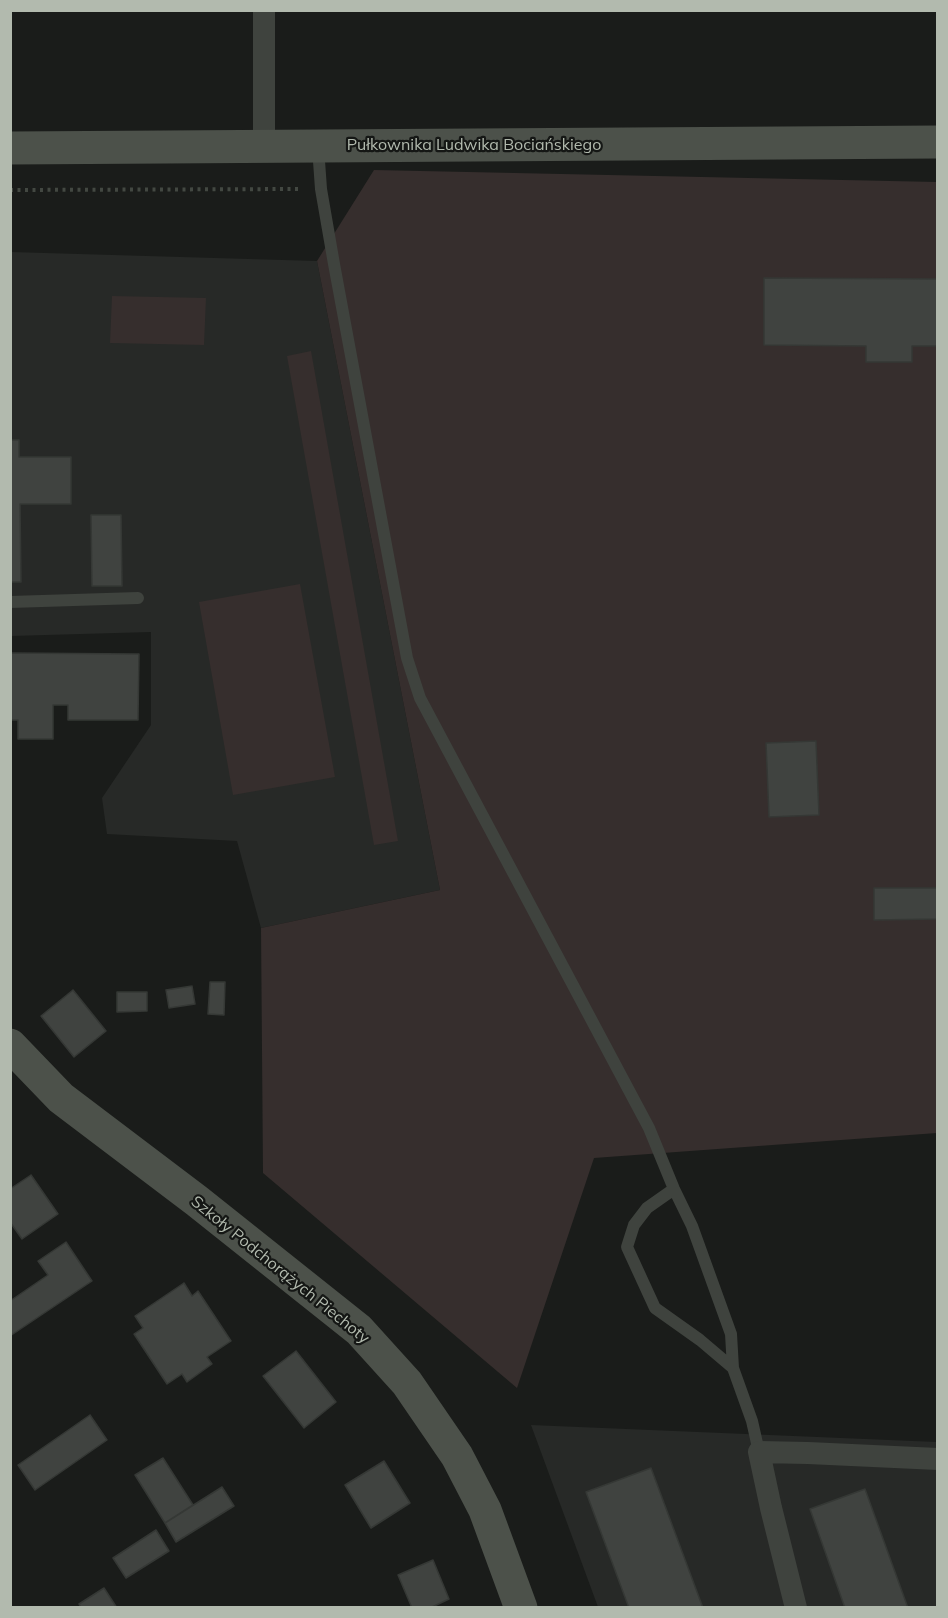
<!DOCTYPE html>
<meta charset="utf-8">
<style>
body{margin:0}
#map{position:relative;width:948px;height:1618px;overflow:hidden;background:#1a1c1a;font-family:Mulish,sans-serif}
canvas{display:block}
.frame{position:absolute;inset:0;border:12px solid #b2baae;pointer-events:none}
</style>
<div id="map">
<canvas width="948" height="1618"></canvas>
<div class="frame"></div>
</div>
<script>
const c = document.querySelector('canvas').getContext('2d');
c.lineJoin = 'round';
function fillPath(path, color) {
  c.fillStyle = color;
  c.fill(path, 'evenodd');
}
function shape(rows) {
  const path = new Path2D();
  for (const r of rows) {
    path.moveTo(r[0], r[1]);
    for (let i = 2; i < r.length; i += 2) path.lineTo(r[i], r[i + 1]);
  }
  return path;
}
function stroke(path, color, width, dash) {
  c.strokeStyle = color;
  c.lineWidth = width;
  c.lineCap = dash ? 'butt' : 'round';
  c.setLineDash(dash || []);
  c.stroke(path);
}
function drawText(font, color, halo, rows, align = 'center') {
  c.font = font + ' Mulish,sans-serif';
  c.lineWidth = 4.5;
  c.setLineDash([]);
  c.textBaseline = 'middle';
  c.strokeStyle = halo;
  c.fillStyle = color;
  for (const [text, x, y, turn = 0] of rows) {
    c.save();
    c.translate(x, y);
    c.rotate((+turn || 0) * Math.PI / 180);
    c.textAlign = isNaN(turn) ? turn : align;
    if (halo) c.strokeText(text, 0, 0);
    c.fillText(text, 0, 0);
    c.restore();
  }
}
const built = shape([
 [11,252,317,261,440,890,261,928,237,841,107,834,102,798,151,725,151,632,11,636],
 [531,1425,937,1442,937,1607,598,1607]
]);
const green = shape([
 [374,170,937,182,937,1133,594,1158,517,1388,263,1173,261,928,440,890,317,261],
 [112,296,206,298,204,345,110,343],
 [311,351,398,841,374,845,287,356],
 [300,584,335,777,233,795,199,602]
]);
const building = shape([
 [764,278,938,279,938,346,912,346,912,362,866,362,866,346,764,345,764,278],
 [10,440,19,440,19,457,71,457,71,504,20,504,21,582,10,582,10,440],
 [91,515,121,515,122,586,92,586,91,515],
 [10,653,139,654,138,720,68,720,68,705,53,705,53,739,18,739,18,720,10,720,10,653],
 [816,741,819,815,769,817,766,743,816,741],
 [874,888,938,888,938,919,874,920,874,888],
 [210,982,225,982,224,1015,208,1014,210,982],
 [192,986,195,1004,169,1008,166,990,192,986],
 [73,990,106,1031,74,1057,41,1016,73,990],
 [117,992,147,992,147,1011,117,1012,117,992],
 [31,1175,58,1214,22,1239,10,1222,10,1189,31,1175],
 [66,1242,92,1281,10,1336,10,1301,48,1275,38,1261,66,1242],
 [184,1283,192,1296,198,1291,231,1341,207,1357,212,1364,187,1382,182,1374,167,1384,134,1334,143,1328,135,1316,184,1283],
 [296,1351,336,1402,304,1428,263,1376,296,1351],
 [90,1415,107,1440,35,1490,18,1465,90,1415],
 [163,1458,193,1505,165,1523,135,1475,163,1458],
 [384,1461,410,1503,371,1528,345,1485,384,1461],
 [651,1468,703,1608,629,1608,586,1492,651,1468],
 [222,1487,234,1506,176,1542,165,1523,222,1487],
 [865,1489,908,1608,845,1608,810,1509,865,1489],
 [156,1530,169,1551,126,1578,113,1558,156,1530],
 [433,1560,449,1599,430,1608,412,1608,398,1575,433,1560],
 [104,1588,117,1608,81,1608,79,1604,104,1588]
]);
const path = shape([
 [10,190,301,189]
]);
const lane = shape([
 [318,147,321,189,334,264,407,658,420,698,649,1128,674,1189,692,1226,731,1334,733,1368,752,1421,759,1452],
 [10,602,138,598],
 [674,1189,647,1208,634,1225,627,1247,655,1308,700,1340,733,1368]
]);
const street = shape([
 [264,10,264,146],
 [796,1608,771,1508,759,1452,808,1453,938,1459]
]);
const secondary = shape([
 [10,148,938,142],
 [10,1045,61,1098,197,1201,359,1330,407,1383,457,1456,485,1510,521,1608]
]);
const streetNames = [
 ["Pułkownika Ludwika Bociańskiego",474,145],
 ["Szkoły Podchorążych Piechoty",280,1270,39]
];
fillPath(built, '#272927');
fillPath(green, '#362e2d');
fillPath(building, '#404340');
stroke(building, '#353835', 1.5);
stroke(path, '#434842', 4, [3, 4.5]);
stroke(lane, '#3f433e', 12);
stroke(street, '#3f433e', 22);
stroke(secondary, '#4c514a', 33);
drawText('16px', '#b2baae', '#151715', streetNames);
</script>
